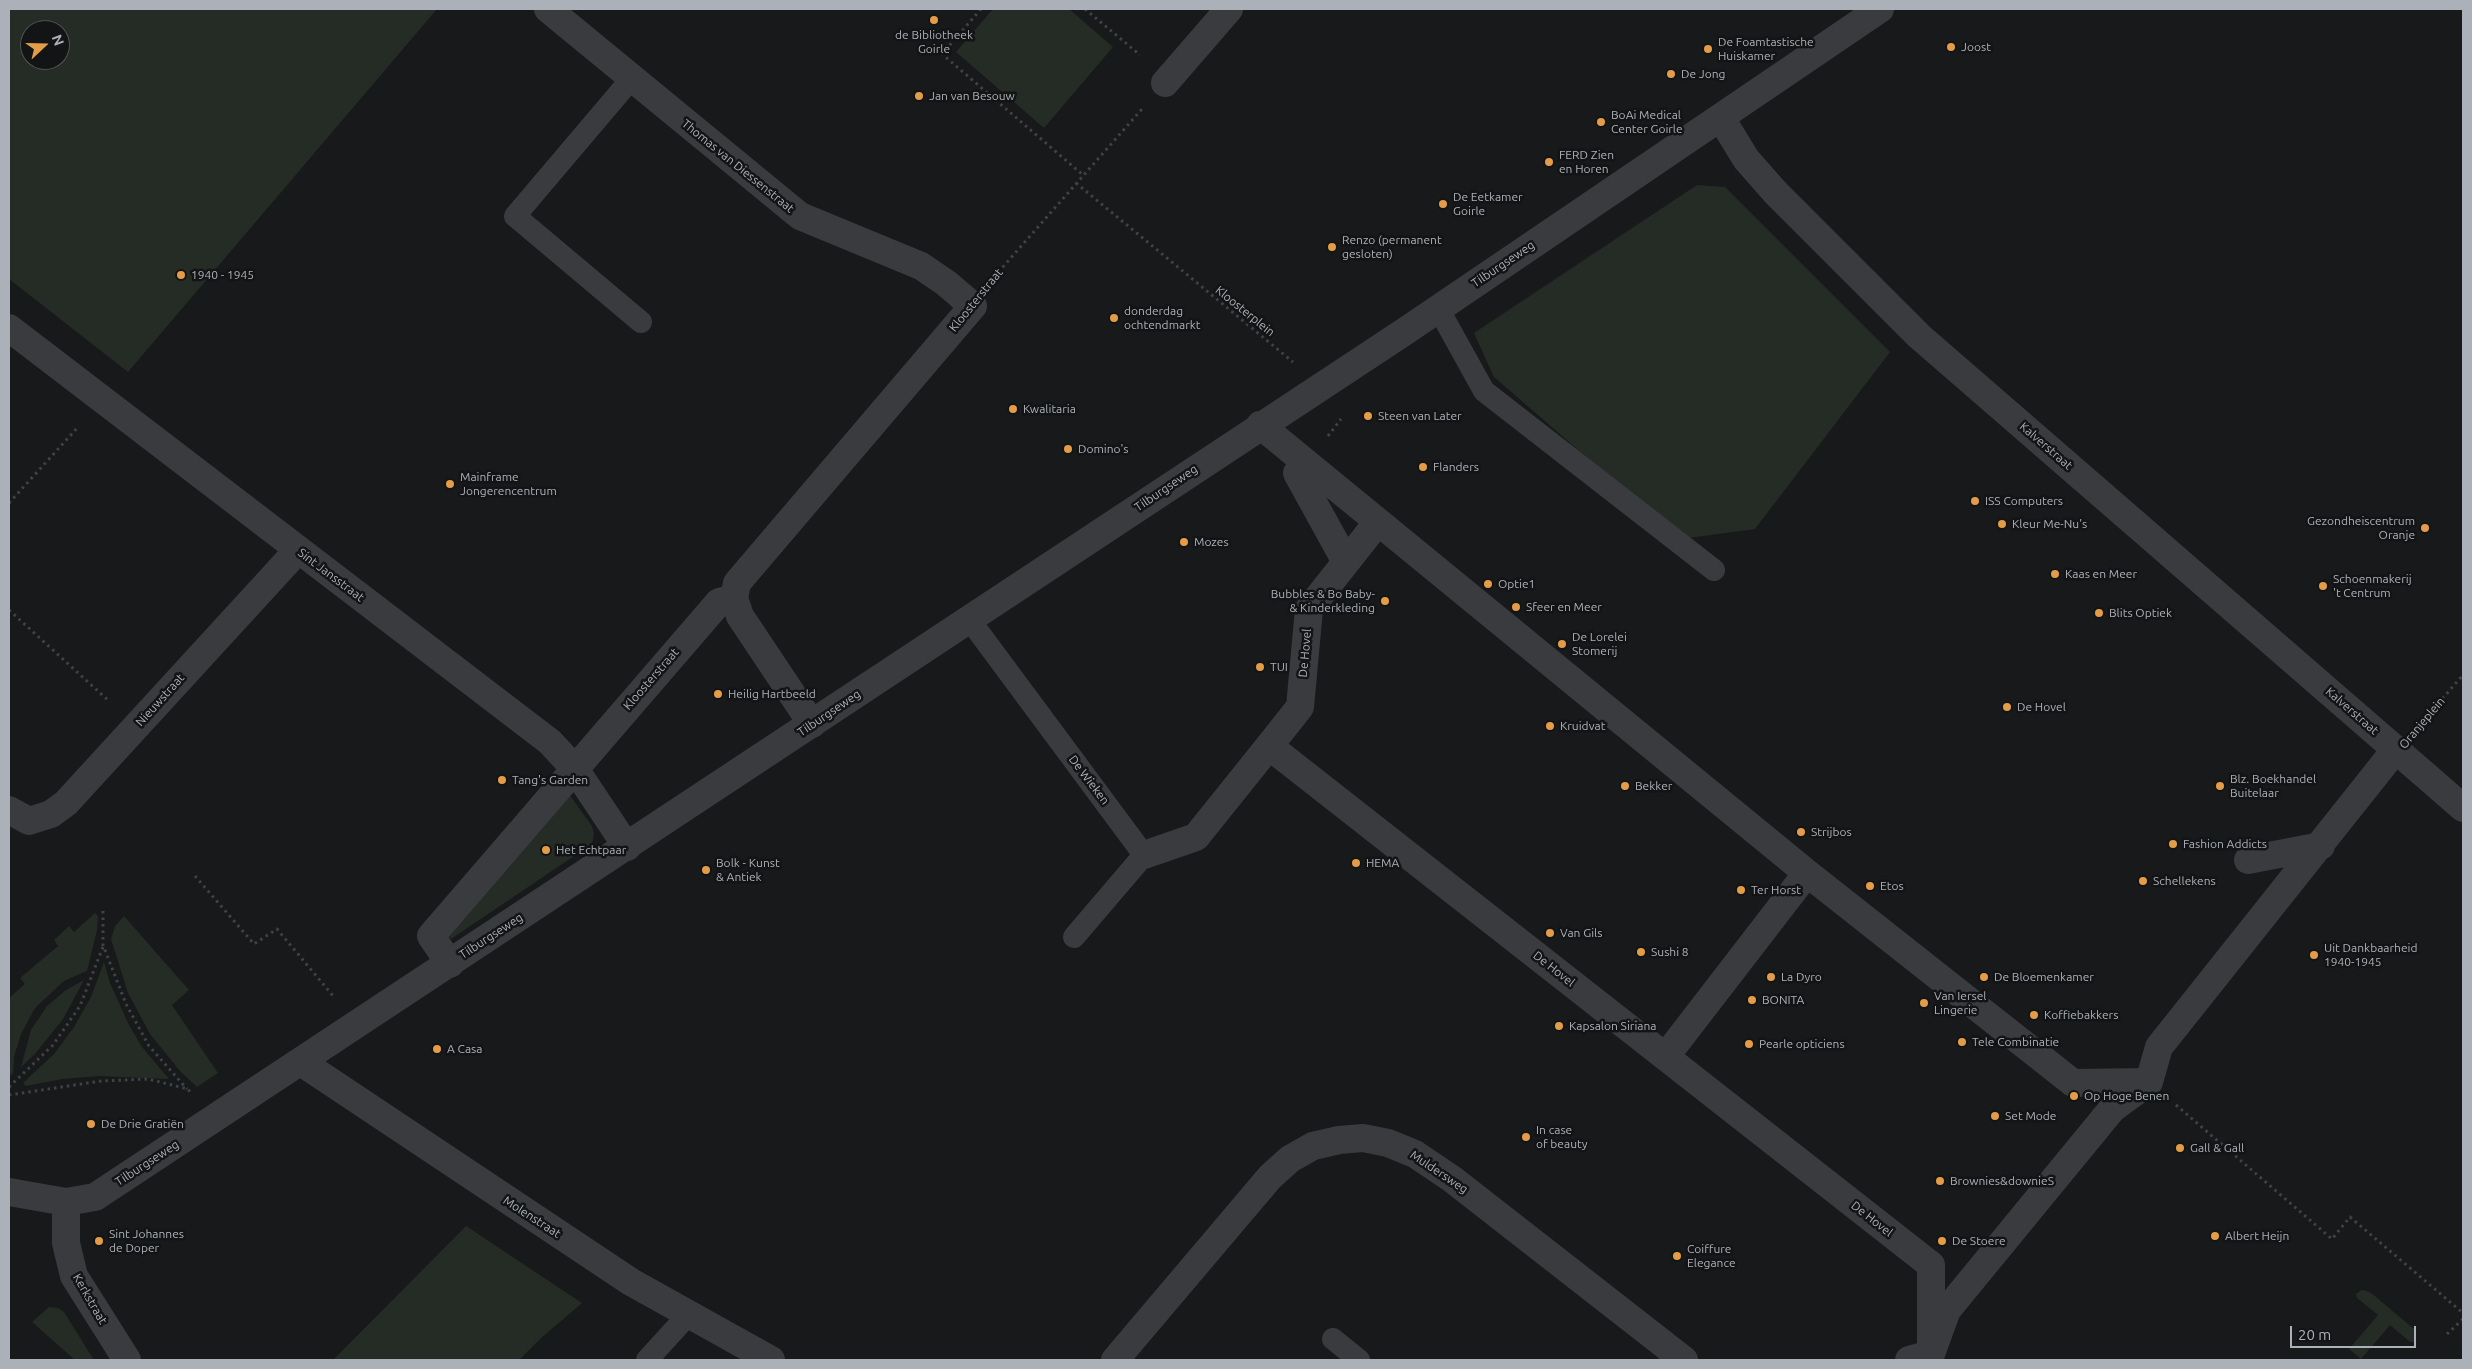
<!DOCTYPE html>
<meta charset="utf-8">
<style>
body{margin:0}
#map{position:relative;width:2472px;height:1369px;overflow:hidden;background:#18191a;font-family:Ubuntu,sans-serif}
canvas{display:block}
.frame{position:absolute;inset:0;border:10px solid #acb1b9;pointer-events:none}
.north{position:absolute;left:20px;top:20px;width:50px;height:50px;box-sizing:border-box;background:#131415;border:1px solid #505357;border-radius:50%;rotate:69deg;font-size:14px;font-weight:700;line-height:20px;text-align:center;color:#acb1b9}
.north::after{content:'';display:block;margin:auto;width:18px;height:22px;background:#e49d46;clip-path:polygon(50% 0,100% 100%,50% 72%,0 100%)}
.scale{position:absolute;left:2290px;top:1326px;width:126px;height:22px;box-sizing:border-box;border:2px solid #acb1b9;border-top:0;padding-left:6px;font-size:15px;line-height:18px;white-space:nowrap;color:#acb1b9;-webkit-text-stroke:4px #131415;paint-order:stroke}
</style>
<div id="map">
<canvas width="2472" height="1369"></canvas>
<div class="frame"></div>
<div class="north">N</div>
<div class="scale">20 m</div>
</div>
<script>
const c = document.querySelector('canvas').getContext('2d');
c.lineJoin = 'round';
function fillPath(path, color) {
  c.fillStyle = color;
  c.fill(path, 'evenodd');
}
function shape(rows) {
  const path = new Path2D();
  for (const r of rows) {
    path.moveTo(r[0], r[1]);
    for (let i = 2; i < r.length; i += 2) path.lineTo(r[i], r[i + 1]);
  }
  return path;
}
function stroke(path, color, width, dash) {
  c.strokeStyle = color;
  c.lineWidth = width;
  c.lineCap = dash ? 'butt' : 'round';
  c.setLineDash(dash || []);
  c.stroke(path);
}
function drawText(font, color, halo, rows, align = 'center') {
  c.font = font + ' Ubuntu,sans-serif';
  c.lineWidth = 5;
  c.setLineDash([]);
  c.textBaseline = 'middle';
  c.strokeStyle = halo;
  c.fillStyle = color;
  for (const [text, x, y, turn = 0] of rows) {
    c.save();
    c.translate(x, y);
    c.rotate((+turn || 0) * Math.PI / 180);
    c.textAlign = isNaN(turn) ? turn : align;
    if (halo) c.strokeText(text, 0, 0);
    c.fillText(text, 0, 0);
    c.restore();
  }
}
const green = shape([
 [9,9,437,9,128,372,9,279],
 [30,30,60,30,60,60,30,60],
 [993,9,1069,9,1113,47,1044,128,956,52],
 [1697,185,1725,187,1890,352,1755,529,1681,539,1494,377,1474,333],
 [569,794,592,826,594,834,592,844,451,939,447,934],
 [95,913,98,916,97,930,87,971,64,981,35,1008,21,1034,14,1057,13,1073,9,1077,9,998,25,984,20,978,58,946,54,940,69,926,74,932],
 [124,916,189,990,172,1005,218,1073,197,1087,180,1071,150,1034,128,993,111,939,115,926],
 [104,962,110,983,129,1025,142,1047,169,1079,99,1076,62,1079,26,1086,23,1083,54,1054,74,1027,91,997],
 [84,980,63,1019,35,1054,21,1067,31,1030,47,1006,66,990],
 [466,1226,582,1303,540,1339,519,1360,333,1360],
 [2362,1290,2370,1292,2414,1329,2416,1336,2414,1342,2410,1342,2390,1325,2361,1359,2349,1349,2378,1315,2357,1298,2356,1294],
 [49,1307,58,1308,64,1312,94,1360,75,1360,32,1322]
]);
const path = shape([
 [981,9,942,54,1083,175],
 [1085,9,1140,55],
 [1076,183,1293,362],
 [994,277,1142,109],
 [1328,436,1341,419],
 [9,503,79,426],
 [9,610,110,702],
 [2421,723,2463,675],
 [195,876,254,944,277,929,334,997],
 [103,911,103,945,126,1004,149,1046,187,1089],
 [9,1087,53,1045,80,1006,103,947],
 [9,1095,101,1081,148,1079,188,1089,190,1092],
 [2176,1105,2332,1239,2350,1217,2463,1313],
 [2447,1334,2463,1319]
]);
const service = shape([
 [632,78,515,216,641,322],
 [1438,308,1484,391,1714,570],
 [969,619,1144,855,1074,937],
 [1333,1339,1359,1360],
 [647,1360,688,1315]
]);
const pedestrian = shape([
 [1260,425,1807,873,2073,1083,2149,1082],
 [1306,464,1297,473,1346,562],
 [1377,523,1309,609,1300,707,1269,746,1931,1265,1931,1354,1947,1310,2112,1109,2149,1082,2159,1047,2396,749],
 [1144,855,1196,837,1269,746],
 [2248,860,2321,846],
 [1666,1056,1807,873],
 [1909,1360,1931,1354]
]);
const minor = shape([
 [548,9,800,216,921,266,946,283,973,306,737,583,734,598,740,616,812,724],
 [1165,83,1229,9],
 [1721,118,1746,159,1775,192,1919,336,2463,808],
 [9,328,550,742,575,769,627,847],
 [9,810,29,821,51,814,66,803,298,550],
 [450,964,431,936,719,602,734,598],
 [66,1202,66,1243,74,1276,127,1360]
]);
const tertiary = shape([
 [301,1062,631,1282,771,1360],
 [9,1192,66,1202,95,1197,1407,330,1880,9],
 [1115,1360,1270,1177,1290,1159,1313,1146,1339,1140,1363,1138,1388,1143,1415,1154,1452,1179,1684,1360]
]);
const markers = [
 [934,20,5,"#e49d46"],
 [1951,47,5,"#e49d46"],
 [1708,49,5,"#e49d46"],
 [1671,74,5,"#e49d46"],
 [919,96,5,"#e49d46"],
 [1601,122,5,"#e49d46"],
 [1549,162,5,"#e49d46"],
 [1443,204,5,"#e49d46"],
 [1332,247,5,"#e49d46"],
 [181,275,5,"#e49d46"],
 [1114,318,5,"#e49d46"],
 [1013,409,5,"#e49d46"],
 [1368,416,5,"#e49d46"],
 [1068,449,5,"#e49d46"],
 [1423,467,5,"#e49d46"],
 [450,484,5,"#e49d46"],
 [1975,501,5,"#e49d46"],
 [2002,524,5,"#e49d46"],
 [2425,528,5,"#e49d46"],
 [1184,542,5,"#e49d46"],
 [2055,574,5,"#e49d46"],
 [1488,584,5,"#e49d46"],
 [2323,586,5,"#e49d46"],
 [1385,601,5,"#e49d46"],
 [1516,607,5,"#e49d46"],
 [2099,613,5,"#e49d46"],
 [1562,644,5,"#e49d46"],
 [1260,667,5,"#e49d46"],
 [718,694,5,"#e49d46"],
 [2007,707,5,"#e49d46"],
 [1550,726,5,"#e49d46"],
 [502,780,5,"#e49d46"],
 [1625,786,5,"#e49d46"],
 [2220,786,5,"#e49d46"],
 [1801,832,5,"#e49d46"],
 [2173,844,5,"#e49d46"],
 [546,850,5,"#e49d46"],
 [1356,863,5,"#e49d46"],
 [706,870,5,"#e49d46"],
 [2143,881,5,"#e49d46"],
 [1870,886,5,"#e49d46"],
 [1741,890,5,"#e49d46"],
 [1550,933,5,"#e49d46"],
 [1641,952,5,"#e49d46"],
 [2314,955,5,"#e49d46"],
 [1771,977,5,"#e49d46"],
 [1984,977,5,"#e49d46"],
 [1752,1000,5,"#e49d46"],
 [1924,1003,5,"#e49d46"],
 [2034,1015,5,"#e49d46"],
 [1559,1026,5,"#e49d46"],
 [1962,1042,5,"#e49d46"],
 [1749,1044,5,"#e49d46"],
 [437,1049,5,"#e49d46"],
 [2074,1096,5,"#e49d46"],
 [1995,1116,5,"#e49d46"],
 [91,1124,5,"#e49d46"],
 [1526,1137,5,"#e49d46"],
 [2180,1148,5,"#e49d46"],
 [1940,1181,5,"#e49d46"],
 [2215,1236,5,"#e49d46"],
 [99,1241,5,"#e49d46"],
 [1942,1241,5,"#e49d46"],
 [1677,1256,5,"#e49d46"]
];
const poiNames = [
 ["de Bibliotheek",934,35,"center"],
 ["Goirle",934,49,"center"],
 ["De Foamtastische",1718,42],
 ["Huiskamer",1718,56],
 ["Joost",1961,47],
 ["De Jong",1681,74],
 ["Jan van Besouw",929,96],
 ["BoAi Medical",1611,115],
 ["Center Goirle",1611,129],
 ["FERD Zien",1559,155],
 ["en Horen",1559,169],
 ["De Eetkamer",1453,197],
 ["Goirle",1453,211],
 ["Renzo (permanent",1342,240],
 ["gesloten)",1342,254],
 ["1940 - 1945",191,275],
 ["donderdag",1124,311],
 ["ochtendmarkt",1124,325],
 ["Kwalitaria",1023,409],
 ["Steen van Later",1378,416],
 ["Domino's",1078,449],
 ["Flanders",1433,467],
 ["Mainframe",460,477],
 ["Jongerencentrum",460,491],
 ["ISS Computers",1985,501],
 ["Gezondheiscentrum",2415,521,"right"],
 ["Oranje",2415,535,"right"],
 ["Kleur Me-Nu's",2012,524],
 ["Mozes",1194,542],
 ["Kaas en Meer",2065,574],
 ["Schoenmakerij",2333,579],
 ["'t Centrum",2333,593],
 ["Optie1",1498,584],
 ["Bubbles & Bo Baby-",1375,594,"right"],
 ["& Kinderkleding",1375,608,"right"],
 ["Sfeer en Meer",1526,607],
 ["Blits Optiek",2109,613],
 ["De Lorelei",1572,637],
 ["Stomerij",1572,651],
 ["TUI",1270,667],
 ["Heilig Hartbeeld",728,694],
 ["De Hovel",2017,707],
 ["Kruidvat",1560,726],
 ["Blz. Boekhandel",2230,779],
 ["Buitelaar",2230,793],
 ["Tang's Garden",512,780],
 ["Bekker",1635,786],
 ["Strijbos",1811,832],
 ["Fashion Addicts",2183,844],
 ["Het Echtpaar",556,850],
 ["Bolk - Kunst",716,863],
 ["& Antiek",716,877],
 ["HEMA",1366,863],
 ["Schellekens",2153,881],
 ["Etos",1880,886],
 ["Ter Horst",1751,890],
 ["Van Gils",1560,933],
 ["Uit Dankbaarheid",2324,948],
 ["1940-1945",2324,962],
 ["Sushi 8",1651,952],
 ["La Dyro",1781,977],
 ["De Bloemenkamer",1994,977],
 ["Van Iersel",1934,996],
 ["Lingerie",1934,1010],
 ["BONITA",1762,1000],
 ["Koffiebakkers",2044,1015],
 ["Kapsalon Siriana",1569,1026],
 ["Tele Combinatie",1972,1042],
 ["Pearle opticiens",1759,1044],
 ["A Casa",447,1049],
 ["Op Hoge Benen",2084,1096],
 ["Set Mode",2005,1116],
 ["De Drie Gratiën",101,1124],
 ["In case",1536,1130],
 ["of beauty",1536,1144],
 ["Gall & Gall",2190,1148],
 ["Brownies&downieS",1950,1181],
 ["Sint Johannes",109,1234],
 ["de Doper",109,1248],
 ["Albert Heijn",2225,1236],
 ["De Stoere",1952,1241],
 ["Coiffure",1687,1249],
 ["Elegance",1687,1263]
];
const streetNames = [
 ["Thomas van Diessenstraat",738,166,39],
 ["Tilburgseweg",1503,264,-34],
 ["Kloosterstraat",976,300,-51],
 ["Kloosterplein",1245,311,39],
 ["Kalverstraat",2046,446,41],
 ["Tilburgseweg",1166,488,-34],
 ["Sint Jansstraat",331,575,37],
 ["De Hovel",1305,653,-85],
 ["Kloosterstraat",651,679,-49],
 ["Nieuwstraat",160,700,-48],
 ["Kalverstraat",2352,711,41],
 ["Tilburgseweg",829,713,-34],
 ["Oranjeplein",2422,723,-50],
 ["De Wieken",1089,780,53],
 ["Tilburgseweg",491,936,-33],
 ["De Hovel",1554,969,38],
 ["Tilburgseweg",147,1163,-33],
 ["Muldersweg",1439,1172,34],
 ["Molenstraat",532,1217,33],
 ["De Hovel",1872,1219,38],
 ["Kerkstraat",90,1299,60]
];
fillPath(green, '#252c25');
stroke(path, '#404246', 3, [2.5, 4]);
stroke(service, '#3a3b3f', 22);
stroke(pedestrian, '#3a3b3f', 28);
stroke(minor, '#3a3b3f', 28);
stroke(tertiary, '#3a3b3f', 28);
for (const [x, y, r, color] of markers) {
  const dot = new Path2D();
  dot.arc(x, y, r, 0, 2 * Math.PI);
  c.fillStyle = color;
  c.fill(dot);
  stroke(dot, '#131415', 2);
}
drawText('12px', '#acb1b9', '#131415', poiNames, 'left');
drawText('12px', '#acb1b9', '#131415', streetNames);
</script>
